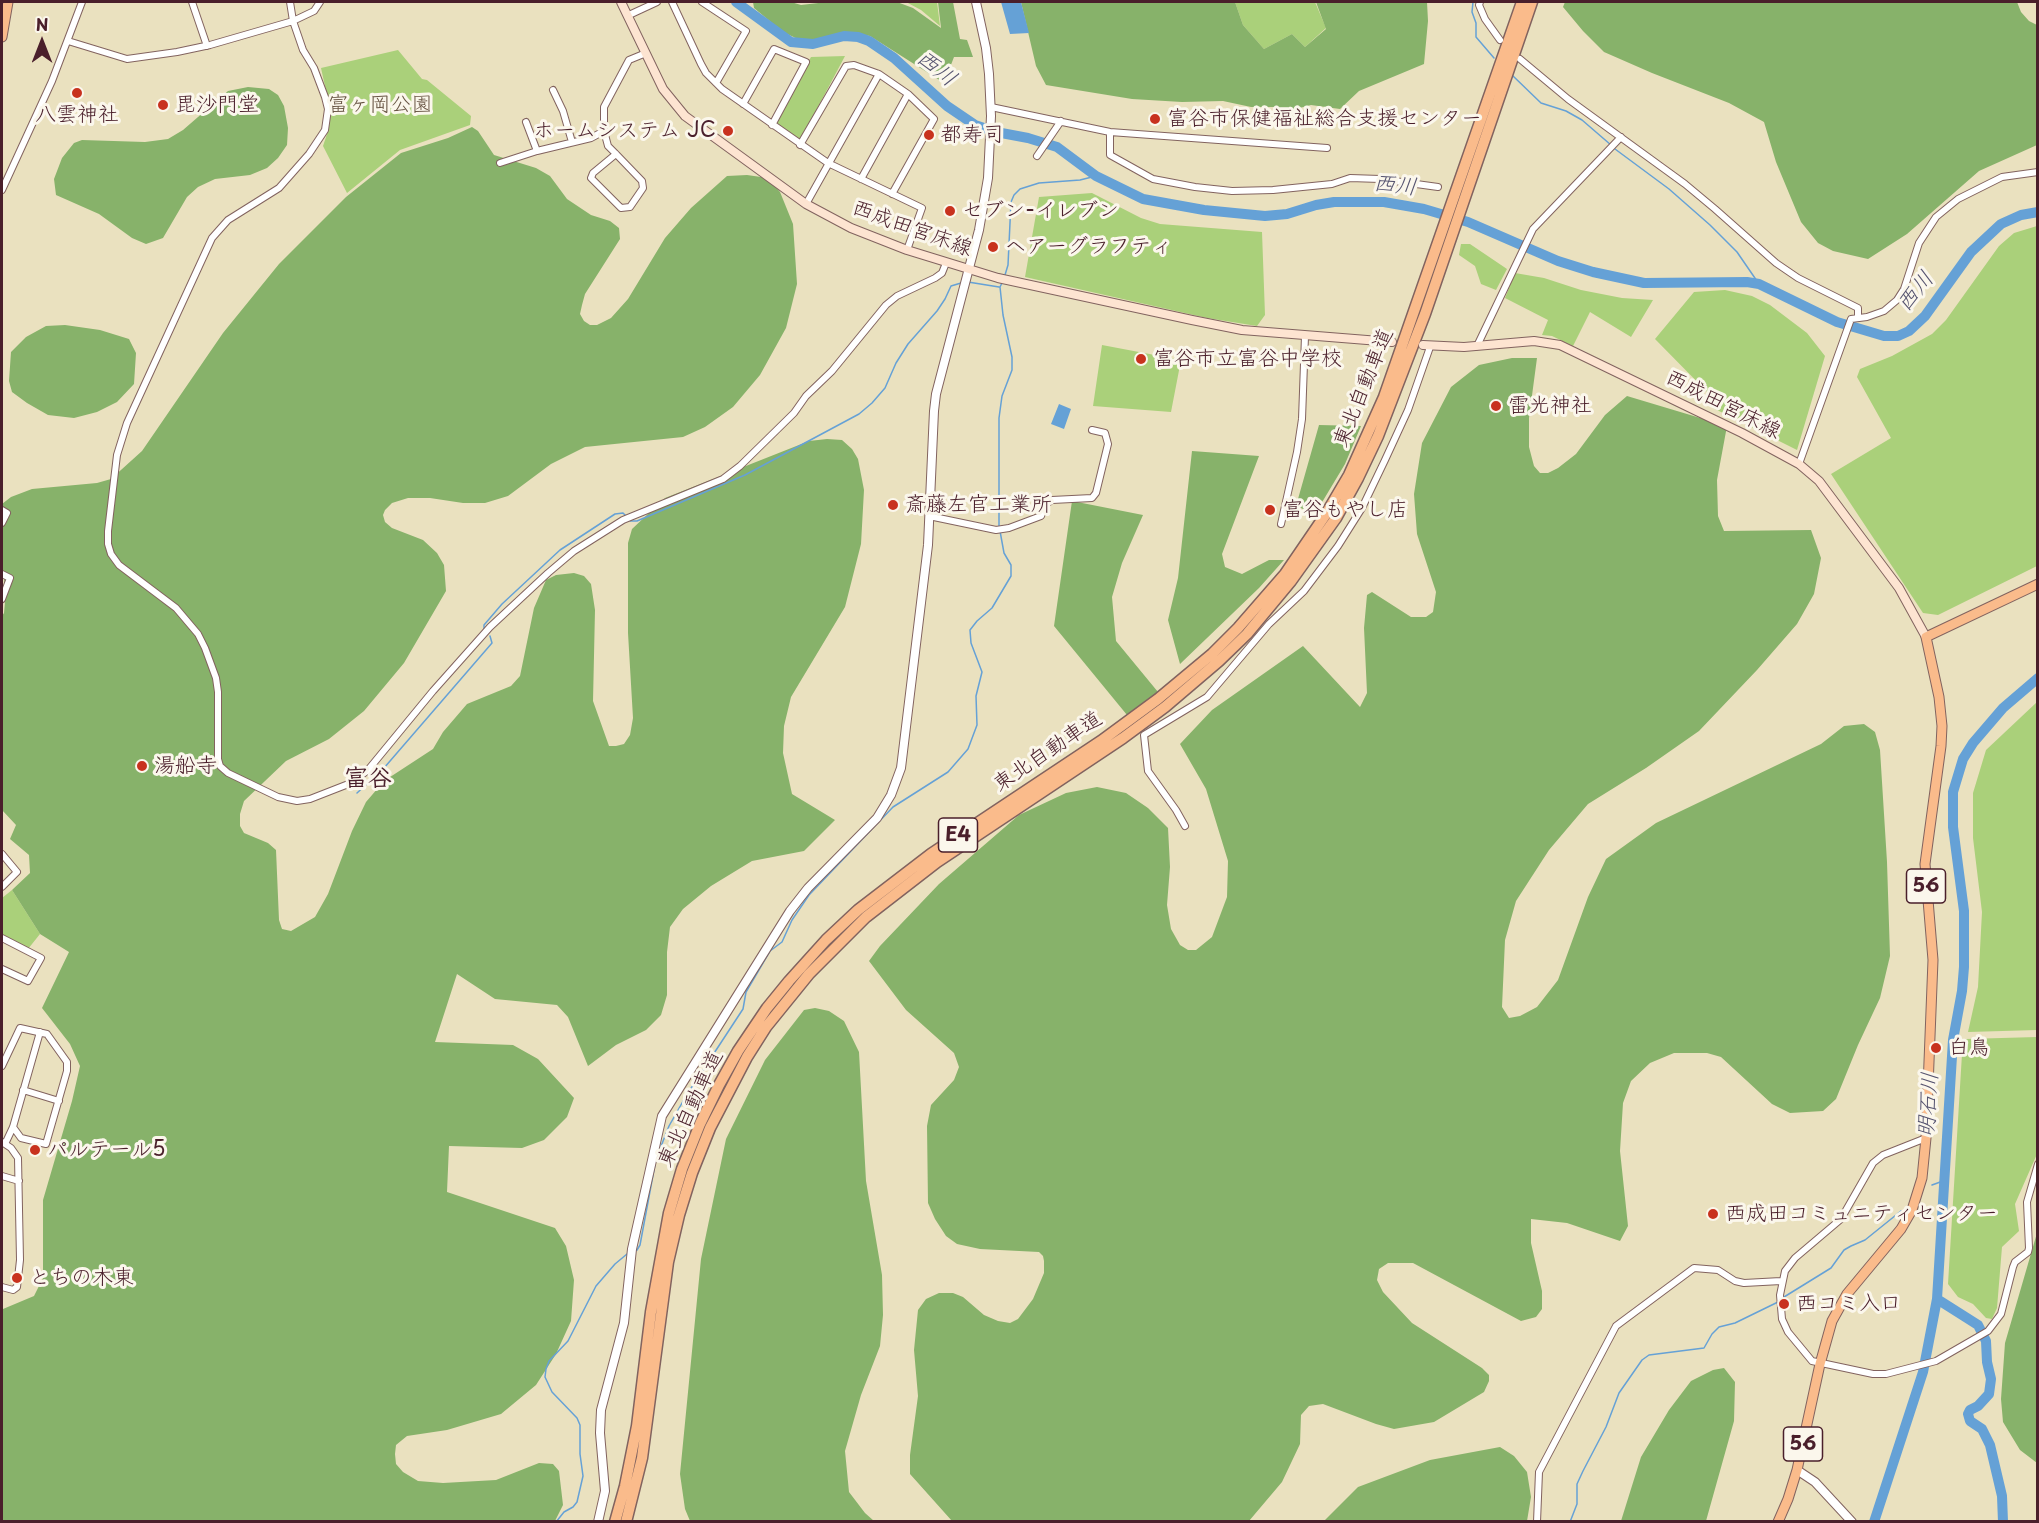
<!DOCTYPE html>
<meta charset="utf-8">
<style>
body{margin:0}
#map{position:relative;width:2039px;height:1523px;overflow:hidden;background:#eae1bf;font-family:"Playpen Sans",sans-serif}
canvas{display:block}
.frame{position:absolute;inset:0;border:3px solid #4a1f2b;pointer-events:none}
.north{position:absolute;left:12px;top:12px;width:60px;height:60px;-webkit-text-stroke:4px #fbf7ec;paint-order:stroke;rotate:0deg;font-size:16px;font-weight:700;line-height:24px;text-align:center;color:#4a1f2b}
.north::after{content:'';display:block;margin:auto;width:21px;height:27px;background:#4a1f2b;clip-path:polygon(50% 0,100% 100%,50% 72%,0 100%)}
</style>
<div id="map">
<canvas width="2039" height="1523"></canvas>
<div class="frame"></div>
<div class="north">N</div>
</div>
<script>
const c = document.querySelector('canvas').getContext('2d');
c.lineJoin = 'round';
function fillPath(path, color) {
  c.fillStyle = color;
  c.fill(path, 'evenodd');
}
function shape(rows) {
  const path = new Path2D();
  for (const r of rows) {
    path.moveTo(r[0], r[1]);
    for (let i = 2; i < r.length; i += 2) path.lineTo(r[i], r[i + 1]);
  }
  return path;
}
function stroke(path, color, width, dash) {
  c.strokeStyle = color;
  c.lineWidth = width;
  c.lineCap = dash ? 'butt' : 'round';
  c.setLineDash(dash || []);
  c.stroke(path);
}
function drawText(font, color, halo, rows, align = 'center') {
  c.font = font + ' "Playpen Sans","Klee One",sans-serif';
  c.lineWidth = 6;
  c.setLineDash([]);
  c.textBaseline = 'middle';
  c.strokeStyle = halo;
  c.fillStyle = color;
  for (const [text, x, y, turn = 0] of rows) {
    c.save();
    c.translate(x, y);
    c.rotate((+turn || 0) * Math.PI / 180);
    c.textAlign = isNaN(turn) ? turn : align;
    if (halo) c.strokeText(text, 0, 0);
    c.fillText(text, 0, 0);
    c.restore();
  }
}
const green = shape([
 [906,2,937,2,940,26,921,10],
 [1235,2,1315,2,1326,28,1305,47,1292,34,1264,49,1243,25],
 [398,50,422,79,427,80,471,116,470,125,400,150,347,193,323,146,327,134,330,109,321,68],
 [845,56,801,139,797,140,774,124,811,57],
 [1092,193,1141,218,1160,224,1262,232,1265,315,1257,326,1207,318,1025,277,1039,197],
 [2037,226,2037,566,1938,615,1923,613,1831,474,1891,438,1857,377,1860,369,1892,356,1932,334,1946,320,1999,246,2014,233],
 [1461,244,1470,244,1507,269,1496,290,1481,284,1475,266,1459,255],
 [1515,273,1544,278,1581,290,1622,298,1653,300,1631,337,1590,312,1573,346,1552,336,1542,335,1548,320,1505,298],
 [1725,290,1752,296,1770,305,1807,333,1825,356,1797,450,1713,408,1715,400,1655,339,1694,292],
 [1102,345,1181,360,1171,412,1093,406],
 [2037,702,2037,1030,1968,1032,1978,987,1982,912,1973,838,1973,793,1986,750],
 [12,890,40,934,28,949,2,936,2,898],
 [2037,1037,2037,1154,2015,1204,2019,1231,2002,1247,1997,1308,1992,1319,1986,1318,1973,1304,1958,1297,1948,1284,1962,1054,1966,1039]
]);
const forest = shape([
 [753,2,791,2,801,5,827,2,897,2,913,8,941,28,938,2,953,2,960,39,967,40,973,57,954,57,944,83,870,36,848,33,822,39,802,41,783,32,754,8],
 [1021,2,1235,2,1243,25,1264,49,1292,34,1305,47,1326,29,1316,2,1427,2,1428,21,1424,64,1359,91,1340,109,1311,105,1292,110,1275,107,1251,107,1223,101,1182,102,1132,99,1046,85,1036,66],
 [1565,2,2017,2,2021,12,2029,21,2037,25,2037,145,1979,171,1907,234,1868,259,1833,251,1818,243,1801,222,1776,162,1764,122,1729,103,1652,73,1604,52,1583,31,1563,7],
 [248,87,269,89,278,95,284,106,288,128,287,145,278,158,267,168,250,175,215,179,198,187,187,197,163,238,146,244,132,238,99,214,56,195,54,179,62,158,74,143,82,140,145,142,168,139,183,130,228,91],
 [472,127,478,131,494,155,536,168,550,176,567,199,591,215,610,221,619,228,620,239,585,294,582,305,580,314,584,321,590,325,597,325,611,318,628,299,665,238,691,208,727,176,747,175,768,178,780,192,793,224,797,284,786,328,760,375,733,407,705,427,683,437,585,447,551,464,508,496,485,503,463,503,430,498,408,498,392,503,385,510,383,515,385,522,392,528,423,540,437,553,444,565,446,591,404,663,364,711,329,739,286,761,244,801,240,814,240,826,244,833,268,843,276,850,279,920,282,929,291,931,315,917,328,894,352,831,366,802,384,781,433,749,443,732,467,704,511,686,520,676,534,608,546,580,556,575,574,573,584,576,591,584,595,610,593,701,609,746,616,746,624,744,630,735,633,718,628,633,628,543,632,529,665,498,809,441,827,439,842,440,852,449,858,459,864,490,861,544,845,607,791,697,784,726,783,753,792,794,835,820,804,851,752,861,711,886,683,909,670,927,667,952,667,995,661,1015,646,1030,616,1045,588,1066,568,1017,557,1005,495,999,457,974,435,1042,513,1045,538,1059,574,1098,567,1117,544,1140,522,1148,449,1146,447,1192,555,1228,566,1246,574,1280,571,1321,556,1354,536,1385,501,1414,447,1430,407,1436,396,1445,395,1454,396,1464,403,1472,418,1481,443,1483,496,1480,539,1463,553,1464,559,1471,563,1505,555,1521,2,1521,2,1312,3,1309,34,1296,43,1278,43,1200,72,1101,80,1066,70,1044,42,1008,69,952,40,934,12,890,30,873,29,855,10,839,16,825,2,810,2,616,4,613,5,602,4,574,2,568,2,504,11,497,32,489,97,483,111,479,142,451,223,333,279,264,346,197,401,153,448,138],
 [65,325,100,330,129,339,136,353,134,384,117,402,97,412,74,418,48,415,27,403,12,392,9,381,11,352,26,337,46,326],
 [1512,358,1537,358,1529,418,1529,447,1534,466,1540,473,1548,473,1558,468,1576,454,1605,415,1627,396,1727,426,1717,480,1718,516,1724,531,1811,530,1821,558,1814,594,1797,624,1757,670,1699,731,1646,768,1588,804,1549,850,1516,901,1505,940,1502,1007,1509,1018,1520,1016,1537,1007,1558,980,1588,897,1606,859,1656,823,1821,744,1844,726,1864,724,1875,732,1880,750,1887,862,1890,956,1880,998,1858,1045,1836,1099,1823,1111,1790,1113,1772,1104,1721,1057,1707,1053,1674,1053,1650,1063,1631,1081,1623,1103,1620,1151,1628,1226,1620,1241,1567,1223,1531,1219,1531,1243,1542,1291,1542,1309,1536,1317,1521,1321,1413,1263,1388,1263,1379,1269,1377,1280,1383,1292,1412,1323,1482,1368,1489,1375,1489,1381,1484,1392,1434,1422,1394,1429,1376,1424,1323,1404,1309,1406,1301,1415,1300,1444,1282,1482,1249,1521,952,1521,910,1474,910,1455,918,1396,914,1350,918,1310,926,1299,939,1293,953,1293,963,1297,984,1315,998,1321,1010,1323,1018,1319,1033,1299,1044,1273,1044,1261,1043,1256,1039,1252,980,1249,957,1244,946,1236,935,1219,928,1203,927,1126,931,1105,954,1080,959,1067,954,1053,906,1010,869,961,880,946,939,884,1019,815,1066,793,1097,787,1126,793,1148,808,1168,828,1170,867,1167,905,1171,929,1180,945,1188,950,1196,950,1212,937,1227,897,1228,861,1206,789,1180,744,1212,710,1303,646,1360,707,1367,693,1364,628,1367,595,1372,592,1411,617,1426,617,1433,612,1436,592,1417,534,1414,494,1422,443,1451,387,1479,365],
 [1319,425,1361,426,1345,464,1315,514,1296,506],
 [1192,451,1259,456,1222,554,1225,567,1242,574,1269,560,1284,560,1259,588,1180,664,1168,620,1178,578],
 [1072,501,1143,515,1122,563,1112,597,1116,641,1158,692,1127,715,1054,626],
 [815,1008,829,1011,844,1021,859,1052,866,1181,882,1275,883,1315,880,1346,861,1395,845,1451,849,1492,865,1513,874,1521,690,1521,685,1509,680,1474,701,1259,726,1139,765,1060,804,1010],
 [2037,1233,2037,1463,2020,1450,2003,1422,2001,1399,2005,1343],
 [1724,1368,1735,1382,1734,1421,1706,1521,1621,1521,1641,1457,1669,1410,1691,1381,1713,1370],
 [1500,1447,1514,1456,1527,1472,1531,1497,1527,1521,1324,1521,1358,1487,1430,1460]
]);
const water = shape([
 [1001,2,1021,2,1029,33,1010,34],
 [1059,404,1071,409,1064,429,1051,424]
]);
const stream = shape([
 [1473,2,1472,12,1476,23,1476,37,1494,58],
 [1513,76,1541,103,1566,111,1582,120,1611,145],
 [1615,149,1669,189,1710,225,1737,252,1759,284],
 [1005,275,1008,265,1011,202,1014,195,1020,189,1039,183,1080,180,1096,176],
 [968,282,999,287],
 [630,521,637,521,745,475,859,414,872,403,885,388,896,363,908,344,937,311,945,299,951,286,961,283],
 [999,526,999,418,1002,396,1012,370,1012,357,1003,315,1000,287,1002,283],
 [484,629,484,625,502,604,560,550,615,514,623,513,627,517],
 [357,793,384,768,492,643,490,636],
 [1932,1185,1943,1181],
 [635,1251,637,1250,640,1245,656,1159,669,1126,686,1096,743,1009,746,992,770,951,782,942,792,920,809,895,893,807,948,772,968,749,977,725,976,696,982,672,971,643,970,630,977,621,992,608,1011,576,1011,565,1004,553,1000,531],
 [1784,1297,1831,1268,1844,1250,1851,1246,1865,1240,1901,1211],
 [556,1522,564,1512,573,1507,577,1502,583,1476,580,1454,580,1425,577,1418,552,1392,545,1377,546,1369,549,1361,568,1341,596,1286,615,1264,627,1254],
 [1570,1522,1577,1504,1577,1484,1583,1471,1606,1427,1619,1393,1642,1360,1649,1355,1704,1348,1712,1334,1719,1327,1735,1323,1778,1302]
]);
const river = shape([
 [736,2,791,42,813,44,844,36,858,37,869,41,894,58,947,106,975,125,996,132,1028,138,1057,147,1096,176,1143,199,1204,210,1265,216,1287,214,1316,205,1334,202,1384,202,1424,209,1468,222,1558,261,1593,272,1644,283,1747,282,1759,284,1837,322,1884,336,1898,336,1909,331,1925,316,1971,252,2001,224,2021,215,2038,212],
 [1937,1299,1978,1325,1986,1341,1987,1362,1991,1379,1989,1394,1978,1406,1970,1410,1968,1414,1970,1421,1982,1429,1990,1445,2002,1496,2003,1522],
 [1874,1522,1923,1372,1937,1299,1953,1040,1962,991,1964,967,1964,911,1953,827,1953,792,1963,759,1973,743,2003,708,2038,678]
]);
const minor = shape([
 [192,2,207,46],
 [290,2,293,21,303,50,314,68,325,97,328,109,325,130,309,154,279,188,228,220,212,238,127,423,117,455,108,531,108,544,111,554,119,565,176,608,198,634,205,648,216,678,218,692,218,759,220,766,228,773,278,797,297,801,310,799,351,783,368,770,433,691,490,627,548,573,574,551,623,520,723,479,740,466,794,413,806,396,832,371,886,305,897,296,935,278,942,273,946,263],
 [672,2,701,64,706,73,722,89,828,163,922,208,907,250],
 [702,2,746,31,716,83],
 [1480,2,1479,5,1485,19,1500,40],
 [629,15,657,2],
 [68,41,127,59,177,52,210,45,293,21,314,11,320,2],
 [1520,59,1568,99,1685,184,1715,209,1776,263,1798,278,1858,308,1858,318],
 [553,90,563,111,572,142],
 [743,104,774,49,806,62,772,125],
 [991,107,1110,132,1327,148],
 [526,122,537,151],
 [604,131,608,146,616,154,642,181,643,188,630,207,621,208,591,178,593,173,616,154],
 [1110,132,1110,155,1153,179,1195,187,1232,191,1273,190,1332,184,1350,178,1380,179,1438,187],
 [800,145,846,66,854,65,879,74,908,94,934,119,892,194],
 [1037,156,1061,121],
 [500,163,537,151,591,138,604,131,604,107,629,60,646,53],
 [861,179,908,94],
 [2,190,52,81,82,2],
 [806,204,879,74],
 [1477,346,1533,229,1621,137],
 [1799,464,1851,319,1867,317,1884,311,1897,300,1904,289,1919,243,1936,217,1958,199,2002,177,2038,172],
 [2,510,7,513,2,523],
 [929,516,996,530,1009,528,1041,516,1046,504,1052,500,1092,498,1096,493,1108,444,1105,433,1092,430],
 [1281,524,1297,452,1302,419,1305,336],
 [2,574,10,578,2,599],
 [1185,826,1176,810,1148,771,1144,735,1207,697,1269,624,1304,591,1338,546,1362,508,1385,460,1408,410,1430,347],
 [2,854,17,872,2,887],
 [2,938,41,958,28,981,2,969],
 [2,1066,20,1028,47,1034,67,1062,67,1071,46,1144,21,1138,13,1127],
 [23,1090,59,1101],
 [1926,1138,1883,1155,1873,1163,1841,1219,1795,1258,1785,1271,1780,1295,1782,1319,1788,1332,1812,1361,1873,1374,1886,1374,1936,1361,1988,1331,2001,1314,2013,1267,2015,1262,2028,1252,2029,1248,2027,1202,2038,1164],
 [2,1142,11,1148,18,1158,20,1260,17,1287,13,1290,2,1287],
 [5,1144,13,1127,40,1032],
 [2,1176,19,1181],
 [1537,1522,1539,1472,1616,1326,1694,1268,1718,1270,1735,1281,1744,1283,1781,1281]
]);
const tertiary = shape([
 [1797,1470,1815,1482,1852,1522],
 [598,1522,605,1491,600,1433,601,1410,624,1323,632,1249,662,1116,790,911,808,888,877,818,891,795,901,768,928,545,934,411,936,394,979,230,988,178,991,116,989,74,986,48,976,2]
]);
const secondary = shape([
 [621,2,663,89,685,116,806,204,851,228,907,250,998,278,1192,320,1242,330,1392,342],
 [1423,345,1464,347,1534,341,1560,345,1742,433,1799,464,1819,481,1899,588,1926,637]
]);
const primary = shape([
 [1778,1522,1788,1499,1797,1470,1820,1364,1832,1321,1847,1294,1901,1229,1912,1210,1922,1178,1926,1138,1933,960,1925,864,1941,746,1942,726,1939,697,1926,637,2038,584]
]);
const trunk = shape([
 [2,37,8,2]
]);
const motorway = shape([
 [615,1522,625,1486,637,1426,651,1312,669,1213,682,1169,700,1124,719,1085,738,1051,767,1008,789,981,826,940,858,910,931,854,1101,741,1158,699,1212,654,1238,628,1285,574,1326,514,1349,475,1384,397,1522,2],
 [626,1522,642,1458,668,1262,679,1215,692,1173,710,1128,747,1057,766,1027,809,974,866,917,937,862,1123,738,1165,707,1219,661,1247,634,1291,581,1336,518,1358,478,1378,436,1425,314,1532,2]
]);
const markers = [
 [77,93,6,"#c8321e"],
 [163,105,6,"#c8321e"],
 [1155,119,6,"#c8321e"],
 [728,131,6,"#c8321e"],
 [929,135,6,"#c8321e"],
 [950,211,6,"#c8321e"],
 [993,247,6,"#c8321e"],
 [1141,359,6,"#c8321e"],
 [1496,406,6,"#c8321e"],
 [893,505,6,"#c8321e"],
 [1270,510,6,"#c8321e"],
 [142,766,6,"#c8321e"],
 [1936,1048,6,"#c8321e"],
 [35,1150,6,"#c8321e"],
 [1713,1214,6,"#c8321e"],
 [17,1278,6,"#c8321e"],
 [1784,1304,6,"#c8321e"]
];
const shields = [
 [958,835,39],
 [1926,886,39],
 [1803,1444,39]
];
const shieldNames = [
 ["E4",958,835],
 ["56",1926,886],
 ["56",1803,1444]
];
const poiNames = [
 ["毘沙門堂",175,105],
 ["八雲神社",77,115,"center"],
 ["富谷市保健福祉総合支援センター",1167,119],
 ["ホームシステム JC",716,131,"right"],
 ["都寿司",941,135],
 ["セブン-イレブン",962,211],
 ["ヘアーグラフティ",1005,247],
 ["富谷市立富谷中学校",1153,359],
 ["雷光神社",1508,406],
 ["斎藤左官工業所",905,505],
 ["富谷もやし店",1282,510],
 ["湯船寺",154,766],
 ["白鳥",1948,1048],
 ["パルテール5",47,1150],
 ["西成田コミュニティセンター",1725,1214],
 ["とちの木東",29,1278],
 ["西コミ入口",1796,1304]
];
const parkNames = [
 ["富ヶ岡公園",380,105]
];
const streetNames = [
 ["西成田宮床線",912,229,20],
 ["東北自動車道",1364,388,-68],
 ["西成田宮床線",1723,405,27],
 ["東北自動車道",1048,752,-34],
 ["東北自動車道",691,1109,-65]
];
const waterNames = [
 ["西川",936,69,38],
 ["西川",1395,186,6],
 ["西川",1916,292,-51],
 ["明石川",1929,1105,-86]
];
const quarterNames = [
 ["富谷",368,779]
];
fillPath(green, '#aad07a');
fillPath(forest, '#87b26a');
fillPath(water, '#65a1d6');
stroke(stream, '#65a1d6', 1.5);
stroke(river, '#65a1d6', 10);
stroke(minor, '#82635f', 8);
stroke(tertiary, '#82635f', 10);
stroke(secondary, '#82635f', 10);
stroke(primary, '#82635f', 11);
stroke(trunk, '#82635f', 11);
stroke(motorway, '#82635f', 13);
stroke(minor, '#fff', 6);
stroke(tertiary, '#fff', 8);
stroke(secondary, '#fde4d1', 8);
stroke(primary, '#fabb8b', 9);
stroke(trunk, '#fabb8b', 9);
stroke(motorway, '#fabb8b', 10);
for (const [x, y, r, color] of markers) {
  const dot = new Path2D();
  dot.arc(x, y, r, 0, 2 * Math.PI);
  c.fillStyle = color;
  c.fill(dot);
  stroke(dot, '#fbf7ec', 2);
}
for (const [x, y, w] of shields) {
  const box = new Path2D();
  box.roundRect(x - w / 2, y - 17, w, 34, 4.5);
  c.fillStyle = '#fbf7ec';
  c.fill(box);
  stroke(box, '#4a1f2b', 1.5);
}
drawText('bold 20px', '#4a1f2b', null, shieldNames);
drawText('21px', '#4a1f2b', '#fbf7ec', poiNames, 'left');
drawText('21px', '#675443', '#fbf7ec', parkNames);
drawText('21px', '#4a1f2b', '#fbf7ec', streetNames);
drawText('italic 22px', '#55536f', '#fbf7ec', waterNames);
drawText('bold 24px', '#4a1f2b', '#fbf7ec', quarterNames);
</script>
